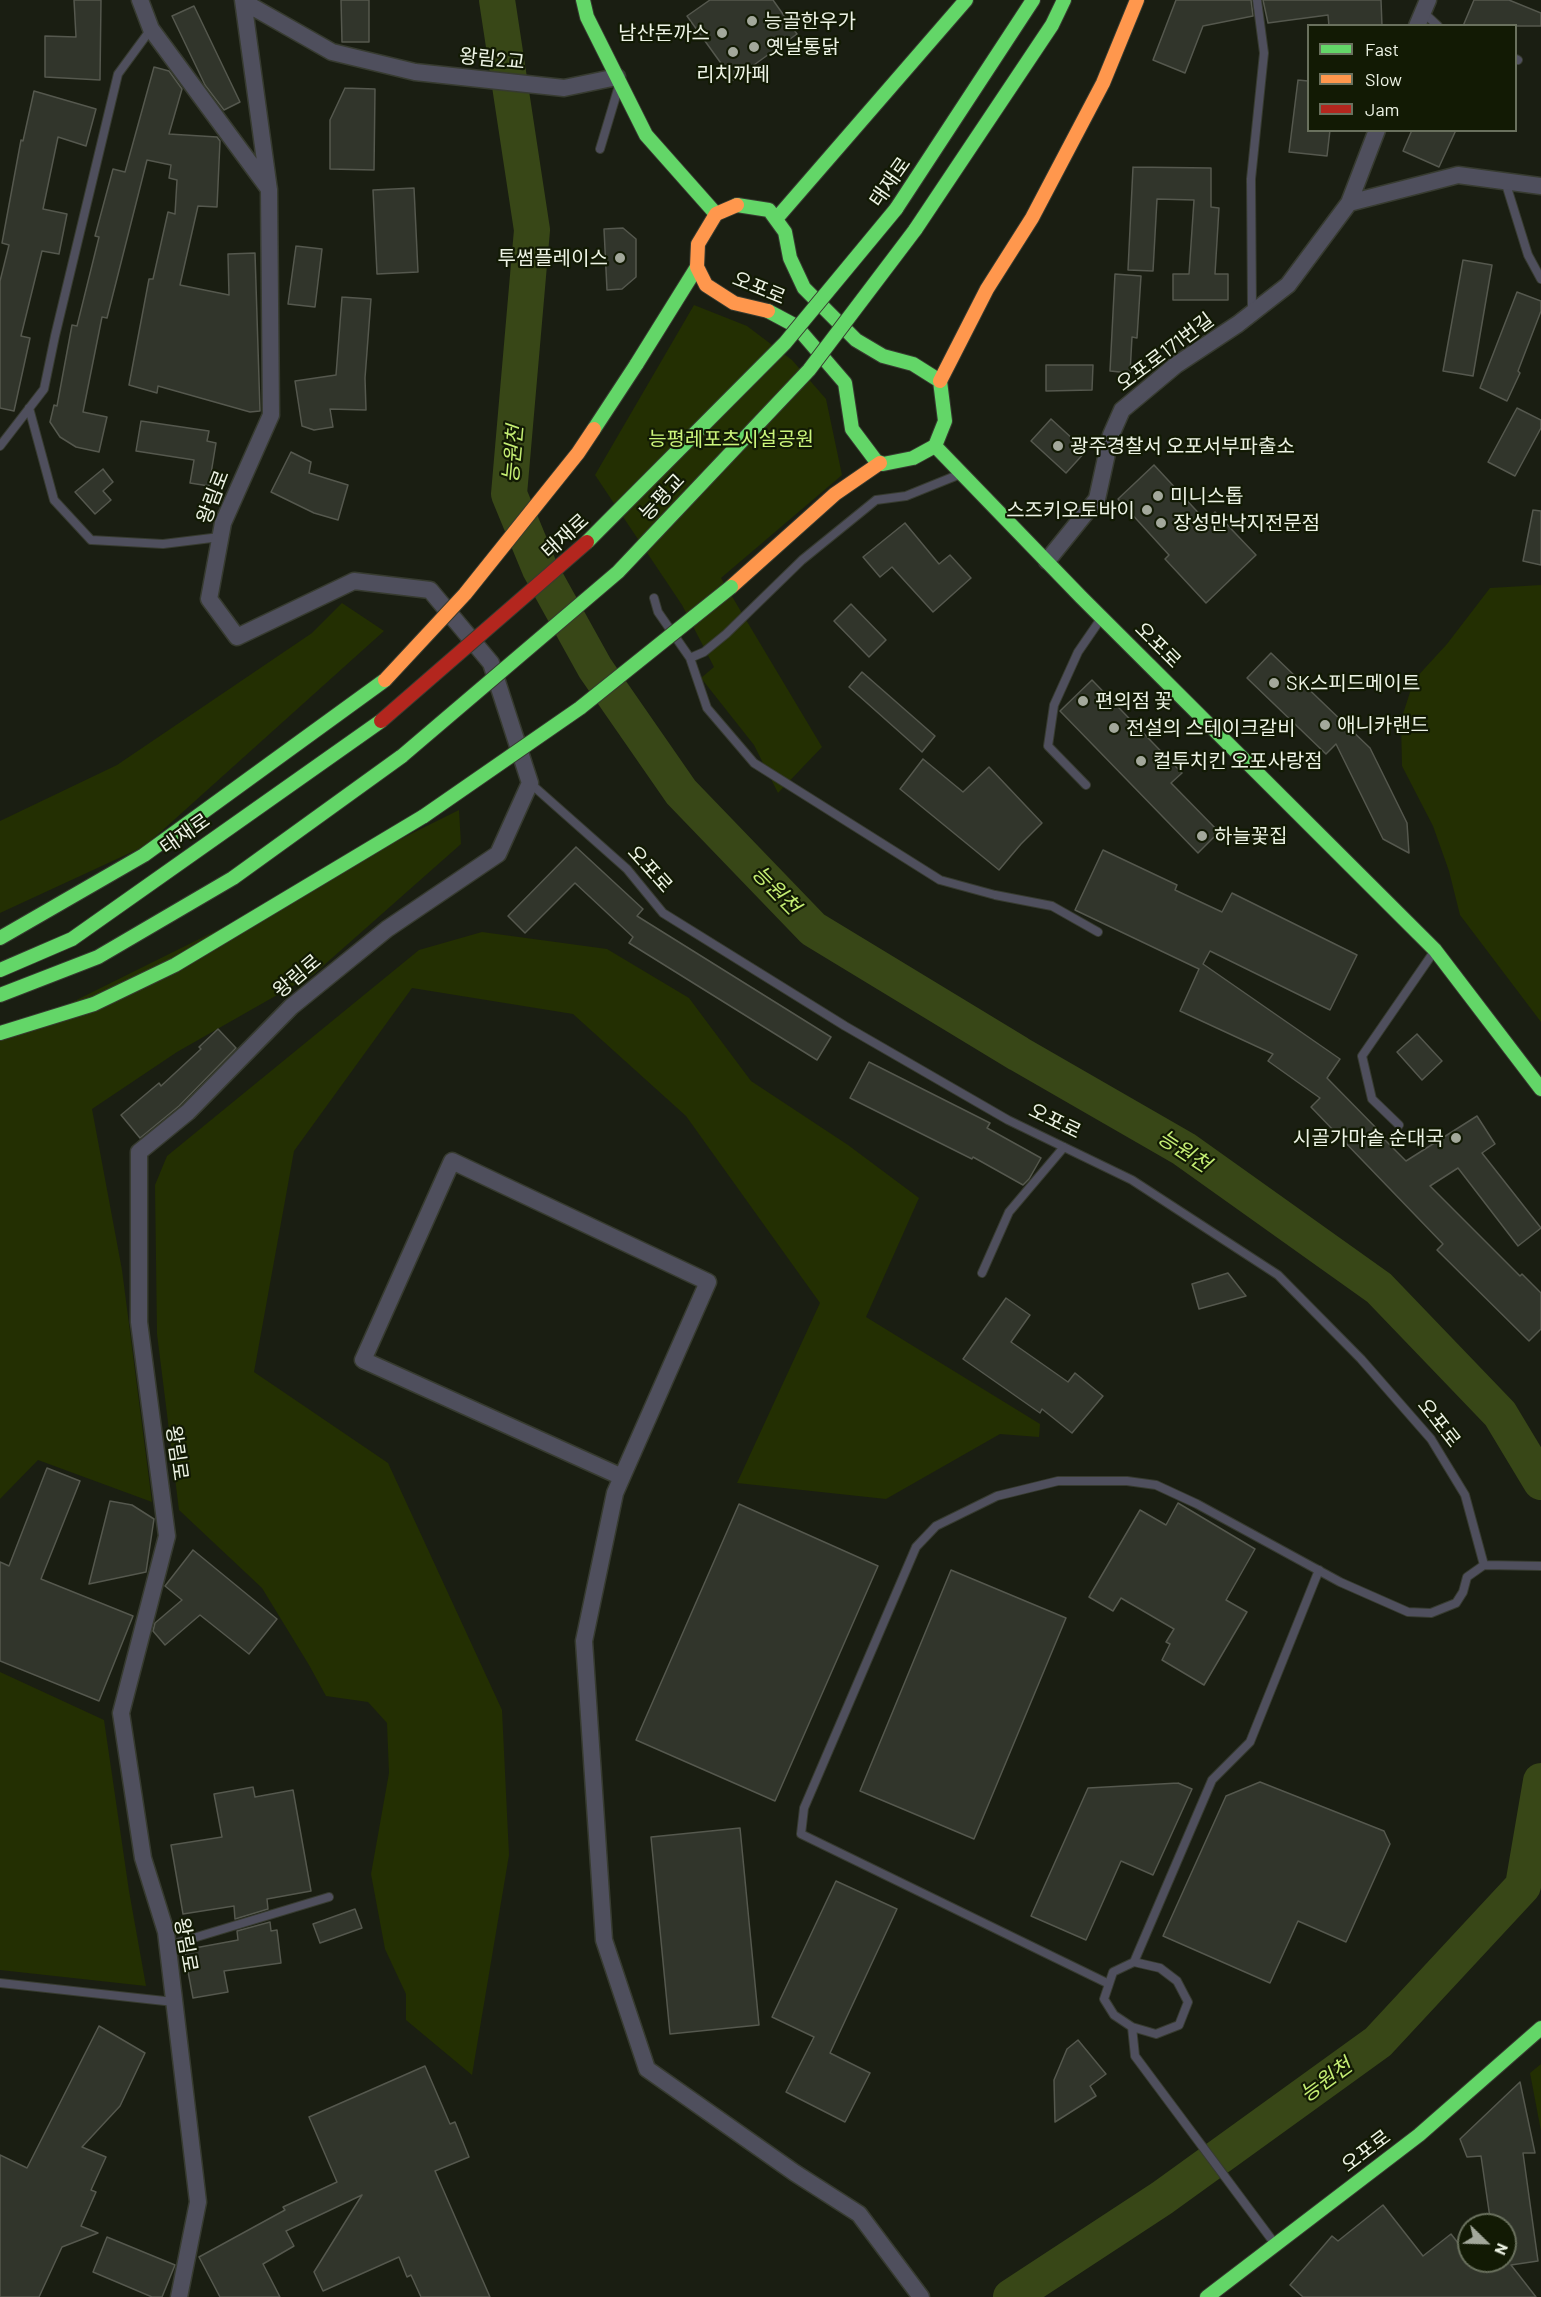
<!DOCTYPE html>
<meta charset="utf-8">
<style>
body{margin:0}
#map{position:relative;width:1541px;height:2297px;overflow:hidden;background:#1a1e12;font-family:Barlow,sans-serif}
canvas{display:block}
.legend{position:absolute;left:1307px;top:24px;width:210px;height:108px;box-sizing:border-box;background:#121a04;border:2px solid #6a715e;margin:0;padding:8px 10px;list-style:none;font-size:18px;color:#edf3e5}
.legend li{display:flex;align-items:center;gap:12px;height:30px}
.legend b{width:30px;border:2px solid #6a715e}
.north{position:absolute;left:1457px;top:2213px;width:60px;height:60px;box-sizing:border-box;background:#121a04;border:2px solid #6a715e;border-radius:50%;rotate:113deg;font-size:16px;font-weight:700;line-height:24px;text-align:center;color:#edf3e5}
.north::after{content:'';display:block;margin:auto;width:21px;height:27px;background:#a3a89b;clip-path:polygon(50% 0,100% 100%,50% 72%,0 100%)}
</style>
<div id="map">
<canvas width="1541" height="2297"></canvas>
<ul class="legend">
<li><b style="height:8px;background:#63d668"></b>Fast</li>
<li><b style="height:8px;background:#ff974d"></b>Slow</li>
<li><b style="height:8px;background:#b3261e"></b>Jam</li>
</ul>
<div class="north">N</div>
</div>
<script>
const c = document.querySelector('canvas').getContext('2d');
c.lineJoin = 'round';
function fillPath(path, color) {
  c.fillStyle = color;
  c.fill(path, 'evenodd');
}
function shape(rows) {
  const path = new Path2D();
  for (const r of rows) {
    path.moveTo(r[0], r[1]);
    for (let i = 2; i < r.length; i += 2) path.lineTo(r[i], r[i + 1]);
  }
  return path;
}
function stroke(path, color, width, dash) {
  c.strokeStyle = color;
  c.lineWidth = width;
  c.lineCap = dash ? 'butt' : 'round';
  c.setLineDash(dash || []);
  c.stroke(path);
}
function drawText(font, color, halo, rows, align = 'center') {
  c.font = font + ' Barlow,"Noto Sans KR",sans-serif';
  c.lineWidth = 4.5;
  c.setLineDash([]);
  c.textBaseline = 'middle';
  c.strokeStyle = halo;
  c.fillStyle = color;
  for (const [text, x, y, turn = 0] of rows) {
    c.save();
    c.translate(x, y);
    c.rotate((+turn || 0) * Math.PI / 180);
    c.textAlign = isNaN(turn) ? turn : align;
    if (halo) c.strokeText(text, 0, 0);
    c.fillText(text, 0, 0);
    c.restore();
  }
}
const green = shape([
 [694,305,747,326,792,360,826,399,842,475,721,578,822,747,778,793,754,745,701,678,714,667,682,605,595,475],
 [1541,585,1541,1022,1460,915,1449,871,1433,826,1402,766,1401,720,1414,680,1447,644,1490,588],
 [342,603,384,631,145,846,0,913,0,821,117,765,312,633],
 [459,810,461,844,314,974,177,1052,92,1109,122,1270,152,1502,38,1460,0,1499,0,1038],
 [482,932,607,949,689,998,751,1081,848,1145,919,1198,866,1317,1040,1424,1039,1437,1000,1434,886,1499,737,1483,820,1303,686,1116,573,1014,412,988,294,1151,254,1372,388,1463,502,1710,509,1855,472,2075,406,2020,406,1994,385,1949,371,1874,389,1773,387,1723,368,1702,326,1696,309,1665,262,1588,179,1510,157,1334,155,1185,167,1156,419,950],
 [0,1672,104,1720,129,1891,146,1986,0,1970],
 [1541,2064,1541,2131,1530,2073]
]);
const river = shape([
 [497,0,532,230,509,494,540,569,595,668,681,792,813,929,1019,1054,1184,1149,1379,1288,1500,1414,1541,1482],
 [1011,2297,1162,2198,1378,2042,1523,1886,1541,1781]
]);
const building = shape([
 [74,0,101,0,100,80,45,77,45,36,76,37,74,0],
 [341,0,369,0,369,42,342,42,341,0],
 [710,0,773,0,797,34,733,80,687,16,710,0],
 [1176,0,1251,0,1253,16,1203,26,1185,73,1153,60,1176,0],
 [1263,0,1381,0,1382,26,1329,26,1328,15,1268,23,1263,0],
 [1474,0,1509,0,1541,13,1541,26,1463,26,1474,0],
 [194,6,240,102,224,110,205,85,172,16,194,6],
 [154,67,169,71,182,89,169,134,217,137,220,141,217,207,198,206,180,285,229,295,228,254,255,253,260,411,250,412,158,386,157,393,129,385,149,279,153,279,168,212,175,214,177,180,169,178,171,165,147,160,107,318,102,317,83,412,107,417,99,452,76,447,60,437,50,422,54,405,57,406,72,325,77,326,99,237,95,236,113,169,125,172,154,67],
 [1298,80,1308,81,1308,130,1330,130,1327,156,1289,152,1298,80],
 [345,88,375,89,374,170,330,169,330,120,345,88],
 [34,91,96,109,86,146,58,137,43,209,67,214,59,254,42,251,21,336,30,338,14,411,0,408,0,281,9,245,2,243,21,140,23,141,34,91],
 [1412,130,1456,130,1439,167,1403,151,1412,130],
 [1133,167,1211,168,1211,207,1219,208,1215,274,1228,274,1228,300,1173,300,1173,274,1189,274,1194,200,1157,199,1153,271,1128,270,1133,167],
 [414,188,418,272,377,274,373,190,414,188],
 [623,228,636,239,636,277,622,289,607,290,604,229,623,228],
 [296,246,322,249,315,307,288,304,296,246],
 [1463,260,1492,265,1473,376,1443,371,1463,260],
 [1115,274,1141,276,1137,338,1132,337,1130,373,1110,371,1115,274],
 [1517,292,1541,301,1541,311,1518,371,1520,373,1507,401,1480,388,1517,292],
 [342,297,371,299,365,378,366,410,330,409,333,427,314,430,302,426,295,381,336,375,342,297],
 [1046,365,1093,365,1092,390,1046,391,1046,365],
 [1517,408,1541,420,1541,428,1515,476,1488,462,1517,408],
 [1051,419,1086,451,1066,473,1031,441,1051,419],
 [141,421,209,431,207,441,216,443,209,486,190,483,194,460,136,451,141,421],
 [291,452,311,462,309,473,348,485,338,520,314,513,271,492,291,452],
 [1154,465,1206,521,1215,512,1256,555,1206,603,1165,559,1169,555,1118,499,1154,465],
 [103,469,113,482,103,491,111,500,95,514,75,492,103,469],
 [1533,510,1541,511,1541,565,1523,561,1533,510],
 [905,523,939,564,950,555,971,578,933,612,892,567,880,577,863,557,905,523],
 [851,604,886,640,869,657,834,621,851,604],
 [1271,653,1370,748,1407,823,1409,853,1383,839,1336,744,1326,754,1247,678,1271,653],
 [862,672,935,736,922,752,849,687,862,672],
 [1092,680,1182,773,1171,783,1219,832,1198,853,1060,711,1092,680],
 [923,759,963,792,989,767,1042,823,1021,844,999,870,900,789,923,759],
 [576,847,643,909,637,916,831,1037,817,1060,629,943,633,937,575,883,525,933,508,916,576,847],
 [1103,850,1177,885,1175,890,1222,912,1232,893,1357,955,1330,1010,1210,951,1203,964,1340,1059,1327,1078,1384,1136,1383,1138,1406,1161,1477,1116,1495,1144,1482,1153,1541,1228,1518,1246,1458,1168,1430,1186,1520,1276,1522,1274,1541,1293,1541,1329,1529,1341,1437,1250,1443,1244,1311,1107,1320,1098,1268,1061,1273,1054,1180,1011,1199,969,1075,910,1103,850],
 [218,1029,236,1048,179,1106,140,1138,121,1115,159,1083,161,1086,201,1049,199,1047,218,1029],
 [1417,1034,1442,1061,1422,1080,1397,1052,1417,1034],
 [869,1062,990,1123,987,1128,1041,1158,1029,1179,1023,1185,973,1157,972,1159,850,1098,869,1062],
 [1228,1273,1246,1296,1199,1309,1192,1284,1228,1273],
 [1006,1298,1030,1315,1011,1342,1068,1382,1075,1373,1103,1396,1072,1433,1042,1409,1040,1413,963,1359,1006,1298],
 [47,1468,80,1481,41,1579,133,1616,99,1701,0,1661,0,1562,9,1566,47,1468],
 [110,1501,132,1505,154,1519,146,1572,89,1584,110,1501],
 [1178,1503,1255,1549,1226,1600,1247,1612,1204,1685,1162,1660,1170,1644,1166,1642,1174,1629,1121,1598,1113,1611,1089,1597,1140,1510,1166,1525,1178,1503],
 [739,1504,878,1566,775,1801,636,1740,739,1504],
 [193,1550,277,1619,249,1654,200,1615,165,1645,153,1631,155,1623,182,1600,165,1586,193,1550],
 [951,1570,1066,1618,974,1839,860,1791,951,1570],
 [1260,1782,1384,1831,1390,1844,1346,1942,1298,1921,1270,1983,1163,1936,1226,1796,1260,1782],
 [1178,1783,1192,1789,1153,1875,1121,1861,1086,1940,1031,1916,1088,1788,1178,1783],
 [253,1787,255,1797,293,1790,311,1891,267,1899,268,1909,235,1919,234,1906,183,1914,171,1845,222,1837,214,1794,253,1787],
 [740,1828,759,2025,670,2034,651,1837,740,1828],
 [836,1881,897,1909,830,2053,870,2073,845,2122,786,2092,814,2037,772,2017,836,1881],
 [355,1909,362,1928,320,1943,313,1924,355,1909],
 [270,1922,271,1931,277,1930,281,1963,224,1971,228,1992,193,1998,184,1950,238,1940,237,1931,270,1922],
 [99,2026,145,2053,120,2106,82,2147,106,2157,91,2190,96,2192,81,2226,98,2233,62,2247,39,2297,0,2297,0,2155,27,2168,99,2026],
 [1078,2040,1106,2074,1090,2086,1096,2096,1055,2122,1054,2080,1067,2049,1078,2040],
 [425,2066,450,2124,455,2122,469,2157,435,2171,490,2297,421,2297,411,2275,407,2277,399,2257,323,2291,314,2272,362,2195,286,2231,294,2246,263,2264,280,2297,220,2297,199,2257,285,2210,283,2207,337,2182,309,2117,425,2066],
 [1520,2082,1535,2153,1523,2153,1538,2261,1511,2265,1536,2297,1303,2297,1290,2285,1332,2236,1338,2241,1383,2205,1423,2256,1451,2234,1469,2257,1469,2261,1505,2261,1505,2225,1491,2225,1481,2156,1467,2157,1460,2139,1520,2082],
 [107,2237,175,2265,162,2297,152,2297,93,2272,107,2237]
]);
const lane = shape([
 [1423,12,1438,26],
 [1516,59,1518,60],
 [600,149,618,89],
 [1505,181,1528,255,1541,279],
 [1252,313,1251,179,1264,53,1257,0],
 [29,408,54,500,91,540,163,544,220,537],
 [0,446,44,389,55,336,118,74,151,29],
 [654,598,658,612,690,658,704,652,726,634,802,560,876,500,906,496,958,475],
 [690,658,707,708,754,763,940,880,995,895,1052,906,1098,932],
 [530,783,627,869,663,913,845,1026,1008,1120,1132,1180,1278,1275,1361,1359,1431,1439,1465,1495,1484,1565],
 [1086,785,1048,746,1054,705,1078,652,1100,620],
 [1399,1125,1372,1099,1362,1056,1433,953],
 [982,1273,1009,1212,1064,1147],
 [167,1946,329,1897],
 [1134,1962,1212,1780,1250,1742,1319,1570],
 [1134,1962,1160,1968,1177,1981,1188,2002,1179,2025,1156,2034,1132,2027,1114,2015,1104,1999,1113,1972,1134,1962],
 [0,1983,174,2002],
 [1109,1984,801,1834,804,1808,916,1547,936,1526,997,1496,1058,1481,1127,1481,1156,1485,1197,1504,1340,1582,1408,1612,1431,1613,1456,1603,1463,1592,1467,1577,1484,1565,1541,1566],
 [1132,2027,1135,2056,1275,2244]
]);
const street = shape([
 [140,0,151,29,269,189],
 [244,2,332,52,415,72,564,88,617,77],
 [1417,26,1428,0],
 [1349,203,1458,175,1541,186],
 [1047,561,1097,499,1111,435,1122,410,1176,365,1238,324,1288,285,1349,203,1377,130],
 [622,1477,363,1360,452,1161,708,1282,622,1477,615,1493,584,1641,604,1940,647,2069,795,2173,859,2214,921,2297],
 [179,2297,198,2202,166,1932,143,1858,121,1713,167,1536,139,1322,139,1152,188,1112,291,1007,387,929,498,854,530,783,491,663,430,590,354,581,237,637,209,599,223,523,271,415,269,190,243,0]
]);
const fast = shape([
 [583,0,587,17,646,135,716,214],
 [737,205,769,210,785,232,790,258,804,288,856,340,883,356,913,364,940,381,945,421,935,446,913,458,883,464,876,461,852,429,845,383,796,326,768,311],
 [896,209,1033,0],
 [776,219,966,0],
 [915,230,1052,25,1064,0],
 [636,365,697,267],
 [935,446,1081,597,1435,950,1541,1089],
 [0,938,144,855,385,680],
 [0,970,72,939,381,721],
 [0,995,98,957,233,878,402,756],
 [0,1033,94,1004,175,965,424,816],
 [1207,2297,1419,2135,1541,2028]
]);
const slow = shape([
 [737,205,716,214,698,244,697,267,706,285,734,303,768,311],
 [940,381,987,289,1032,218,1103,83,1137,0],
 [731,587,835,494,880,463]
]);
const fastBridge = shape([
 [594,429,636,365],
 [587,542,785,343,896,209],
 [402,756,618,572,809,370,915,230],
 [424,816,580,708,731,587]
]);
const slowBridge = shape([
 [385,680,465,594,578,453,594,429]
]);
const jamBridge = shape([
 [381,721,587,542]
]);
const markers = [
 [752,21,6,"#a3a89b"],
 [722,33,6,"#a3a89b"],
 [754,47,6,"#a3a89b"],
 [733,52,6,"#a3a89b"],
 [620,258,6,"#a3a89b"],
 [1058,446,6,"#a3a89b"],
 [1158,496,6,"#a3a89b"],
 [1147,510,6,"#a3a89b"],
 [1161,523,6,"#a3a89b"],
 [1274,683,6,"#a3a89b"],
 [1083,701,6,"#a3a89b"],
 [1325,725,6,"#a3a89b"],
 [1114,728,6,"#a3a89b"],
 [1141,761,6,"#a3a89b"],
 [1202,836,6,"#a3a89b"],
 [1456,1138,6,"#a3a89b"]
];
const poiNames = [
 ["능골한우가",764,21],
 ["남산돈까스",710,33,"right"],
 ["옛날통닭",766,47],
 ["리치까페",733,74,"center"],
 ["투썸플레이스",608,258,"right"],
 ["광주경찰서 오포서부파출소",1070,446],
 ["미니스톱",1170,496],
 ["스즈키오토바이",1135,510,"right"],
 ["장성만낙지전문점",1173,523],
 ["SK스피드메이트",1286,683],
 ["편의점 꽃",1095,701],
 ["애니카랜드",1337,725],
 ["전설의 스테이크갈비",1126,728],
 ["컬투치킨 오포사랑점",1153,761],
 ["하늘꽃집",1214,836],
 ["시골가마솥 순대국",1444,1138,"right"]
];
const streetNames = [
 ["왕림2교",492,59,6],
 ["태재로",890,182,-55],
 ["오포로",759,288,22],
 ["오포로171번길",1165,352,-37],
 ["왕림로",213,497,-69],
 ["능평교",662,497,-47],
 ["태재로",565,536,-42],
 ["오포로",1158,645,45],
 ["태재로",185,834,-35],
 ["오포로",650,869,48],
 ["왕림로",297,976,-40],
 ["오포로",1055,1121,26],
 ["오포로",1439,1423,52],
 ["왕림로",177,1453,82],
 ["왕림로",186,1945,80],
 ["오포로",1366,2151,-37]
];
const parkNames = [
 ["능평레포츠시설공원",731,439]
];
const waterNames = [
 ["능원천",513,454,-85],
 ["능원천",776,890,46],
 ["능원천",1184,1151,33],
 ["능원천",1326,2080,-36]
];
fillPath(green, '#232f02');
stroke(river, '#384717', 36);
fillPath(building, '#31352b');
stroke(building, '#55584e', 1.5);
stroke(lane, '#373b30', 10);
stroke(street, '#373b30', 19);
stroke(fast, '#373b30', 16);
stroke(slow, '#373b30', 16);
stroke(lane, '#4f4f5d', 8);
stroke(street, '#4f4f5d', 16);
stroke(fast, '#63d668', 14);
stroke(slow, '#ff974d', 14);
stroke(fastBridge, '#373b30', 16, []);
stroke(slowBridge, '#373b30', 16, []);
stroke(jamBridge, '#373b30', 16, []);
stroke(fastBridge, '#63d668', 14);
stroke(slowBridge, '#ff974d', 14);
stroke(jamBridge, '#b3261e', 14);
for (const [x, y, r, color] of markers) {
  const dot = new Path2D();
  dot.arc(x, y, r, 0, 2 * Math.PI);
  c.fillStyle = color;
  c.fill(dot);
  stroke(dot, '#121a04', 2);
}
drawText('20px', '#edf3e5', '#121a04', poiNames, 'left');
drawText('20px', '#edf3e5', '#121a04', streetNames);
drawText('20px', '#ccf67b', '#121a04', parkNames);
drawText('italic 21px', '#c5ee73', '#121a04', waterNames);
</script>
